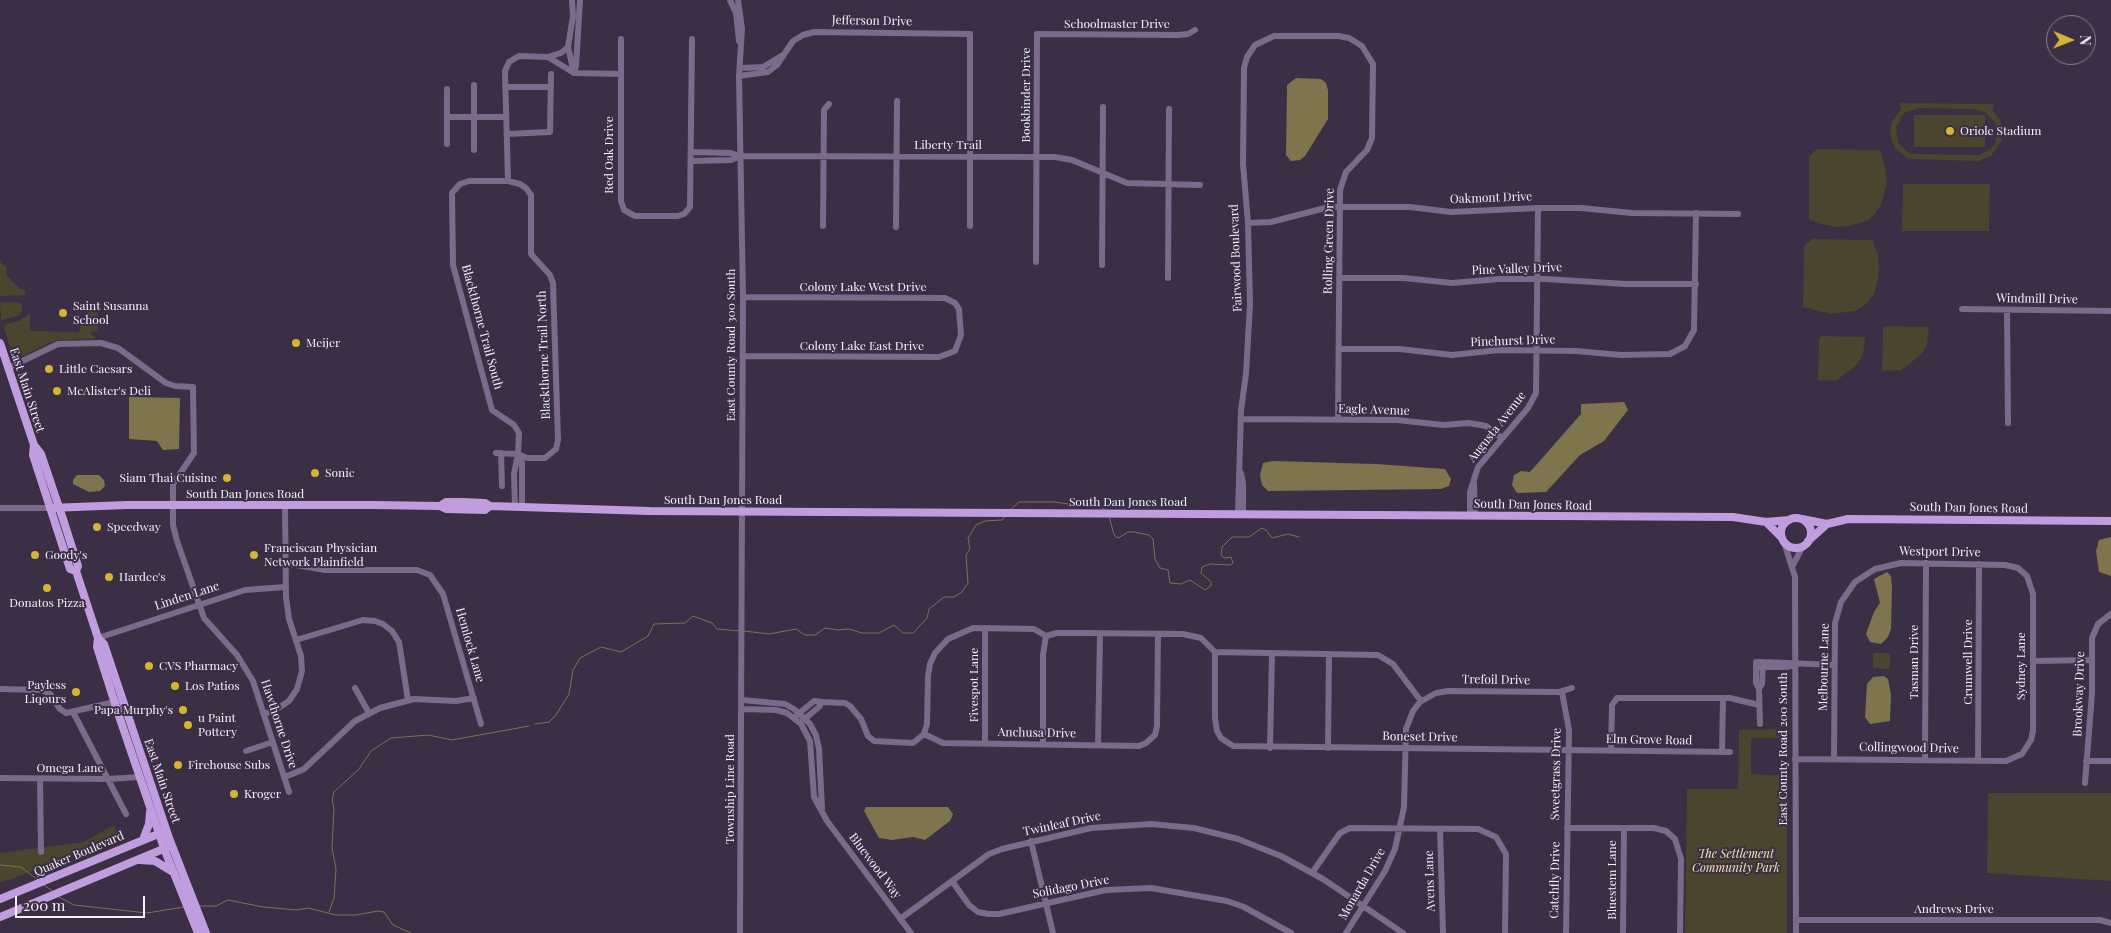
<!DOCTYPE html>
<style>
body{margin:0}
#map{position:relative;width:2111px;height:933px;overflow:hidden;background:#3a2f44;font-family:"Playfair Display",serif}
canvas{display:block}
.north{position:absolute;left:2046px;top:15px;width:50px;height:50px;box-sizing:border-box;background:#3a2f44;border:1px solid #857c8e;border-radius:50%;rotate:91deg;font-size:14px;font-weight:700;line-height:20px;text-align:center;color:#f6effc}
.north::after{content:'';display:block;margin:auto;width:18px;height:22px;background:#d5b534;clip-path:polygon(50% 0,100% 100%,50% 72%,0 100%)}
.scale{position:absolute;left:15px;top:896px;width:130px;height:22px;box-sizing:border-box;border:2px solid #f6effc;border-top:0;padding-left:6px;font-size:15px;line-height:18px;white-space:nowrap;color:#f6effc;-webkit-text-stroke:4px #3a2f44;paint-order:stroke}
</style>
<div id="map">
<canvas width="2111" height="933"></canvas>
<div class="north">N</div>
<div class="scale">200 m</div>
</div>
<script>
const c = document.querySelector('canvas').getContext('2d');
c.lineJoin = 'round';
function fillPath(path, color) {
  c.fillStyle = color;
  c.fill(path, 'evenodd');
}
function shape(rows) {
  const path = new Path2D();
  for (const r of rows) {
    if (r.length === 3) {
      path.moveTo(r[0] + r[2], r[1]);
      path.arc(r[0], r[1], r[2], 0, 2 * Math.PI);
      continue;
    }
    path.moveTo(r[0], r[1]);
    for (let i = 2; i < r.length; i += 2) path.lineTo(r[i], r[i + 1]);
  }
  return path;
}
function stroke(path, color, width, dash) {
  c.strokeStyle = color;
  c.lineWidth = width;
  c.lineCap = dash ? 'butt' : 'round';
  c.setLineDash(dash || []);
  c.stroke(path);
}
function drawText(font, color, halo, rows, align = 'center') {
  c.font = font + ' "Playfair Display",serif';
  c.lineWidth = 4;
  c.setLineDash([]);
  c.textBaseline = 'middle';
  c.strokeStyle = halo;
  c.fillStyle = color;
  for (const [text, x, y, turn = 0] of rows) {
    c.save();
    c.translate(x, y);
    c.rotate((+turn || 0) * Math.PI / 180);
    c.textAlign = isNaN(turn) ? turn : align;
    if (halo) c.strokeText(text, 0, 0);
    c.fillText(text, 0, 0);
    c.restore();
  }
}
const green = shape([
 [1900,103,1994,104,1992,110,2000,120,2003,128,2001,142,1991,156,1978,161,1909,159,1895,149,1890,136,1891,123,1901,109],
 [1919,108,1973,109,1985,112,1996,124,1997,132,1995,144,1989,150,1979,155,1910,154,1898,143,1896,127,1904,113],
 [1914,115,1985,115,1985,147,1914,147],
 [1817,149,1880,150,1885,166,1887,182,1881,206,1869,220,1849,226,1837,227,1820,224,1809,219,1809,156],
 [1903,184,1990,184,1989,231,1902,231],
 [1812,239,1872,240,1878,255,1879,271,1875,293,1867,303,1855,311,1831,314,1803,307,1804,246],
 [0,260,2,264,7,267,6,275,20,289,24,289,26,295,0,296],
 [0,302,17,302,22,305,22,311,18,316,1,320],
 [88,305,98,305,98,331,91,332,91,335,95,336,94,339,55,340,23,356,16,354,10,347,4,329,5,324,19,321,30,313,30,331,79,332,82,318,88,318],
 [1886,326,1929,327,1927,344,1921,355,1901,370,1882,371,1883,328],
 [1822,336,1865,337,1863,354,1857,365,1837,380,1818,381,1819,338],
 [1873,653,1890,653,1890,669,1873,668],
 [1785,729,1785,738,1751,738,1751,774,1787,776,1787,933,1685,933,1687,789,1738,789,1739,730],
 [1988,793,2111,793,2111,881,1987,873],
 [114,825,120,839,0,883,0,853,84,842]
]);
const water = shape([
 [1296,78,1321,79,1326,83,1328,90,1328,119,1305,156,1300,160,1291,161,1286,155,1287,85],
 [129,397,180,398,179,449,163,450,157,441,129,439],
 [1624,402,1628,410,1604,441,1580,455,1546,492,1517,493,1512,485,1514,475,1521,471,1530,472,1581,414,1581,404],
 [1273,461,1376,464,1445,469,1451,479,1449,486,1441,489,1268,491,1262,485,1260,475,1263,463],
 [77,475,99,475,104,480,105,486,100,491,89,492,73,484,73,480],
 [2111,537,2111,576,2099,572,2096,551,2099,540],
 [1887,572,1891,576,1892,588,1891,629,1888,637,1881,644,1870,642,1866,634,1874,612,1880,603,1874,579],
 [1884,676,1888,679,1891,695,1890,721,1870,724,1865,717,1867,684,1873,677],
 [866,807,948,807,953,814,950,821,925,840,913,837,892,840,879,838,864,811]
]);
const stream = shape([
 [1011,509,1019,502,1055,502,1068,504,1090,502,1098,504,1106,511],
 [1109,516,1114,535,1118,538,1128,532,1134,532,1149,535,1153,539,1155,559,1160,568,1168,570,1170,583,1181,584,1190,580,1205,590,1211,586,1211,582,1201,573,1202,567,1210,564,1230,565,1233,563,1231,557,1224,558,1221,555,1222,547,1232,537,1249,537,1262,528,1266,530,1272,538,1288,534,1299,537],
 [744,631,769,634,796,629,805,635,815,635,825,628,838,630,849,629,862,633,879,633,894,625,903,633,913,633,927,618,929,609,944,597,954,597,962,592,968,583,966,555,970,549,968,538,976,525,985,521,1002,520,1005,516],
 [535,724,549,722,556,715,569,694,573,670,580,658,601,647,621,652,648,636,654,624,685,623,693,616,712,623,717,629,740,631],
 [0,865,21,867,38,880],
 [43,884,52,891],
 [59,897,74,905,147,913,184,907],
 [200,906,216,906,228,900,263,907,297,910,308,908,336,915,356,915,378,911,384,912,393,925,411,933],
 [329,912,334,898,336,869,332,848,334,808,332,800,334,792,359,769,371,751,391,738,428,735,452,740,529,726]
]);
const minor = shape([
 [572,0,573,16,568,47,574,73],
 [730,0,736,13,739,41],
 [738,0,742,29,739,76,743,297,740,933],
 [621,39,621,201,624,210,635,216,678,216,684,214,690,207,692,39],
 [548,57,561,53,568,47],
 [740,68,763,67,783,55],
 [574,73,576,66,580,0],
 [739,76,768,72,777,65,793,41,803,35,814,32,970,34,970,226],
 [505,87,551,87],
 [447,117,506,117],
 [507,134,550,132,551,74],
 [447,144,447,89],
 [474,150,474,85],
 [692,152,731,153,740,156],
 [692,161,731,160,740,156,1055,157,1072,160,1127,183,1200,185],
 [508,181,505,71,509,62,519,56,548,57,574,73,621,74],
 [1248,223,1271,222,1329,207,1410,207,1451,212,1538,208,1581,208,1632,213,1738,214],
 [823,226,824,110,829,104],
 [896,227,897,101],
 [1036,262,1037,34,1178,35,1188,34,1195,30],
 [1102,265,1103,107],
 [1168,278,1169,109],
 [1339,278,1404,278,1452,283,1499,279,1545,279,1626,284,1696,284],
 [743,297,945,298,955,303,959,309,961,335,955,351,939,357,743,356],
 [1962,309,2111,311],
 [2007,310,2008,423],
 [1339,349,1400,349,1452,355,1499,350,1576,351,1621,355,1670,354,1685,346,1694,330,1696,213],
 [8,368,58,344,101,343,118,348,166,383,175,386,193,387,194,453,173,484,173,525,177,541,204,618,237,655,253,681,289,792],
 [1241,419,1397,420,1443,425,1469,423,1486,426,1502,438],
 [496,453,518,454,527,458,545,458,556,449,558,440,553,283,550,275,531,254,531,195,526,188,520,184,508,181,469,181,460,184,452,193,453,265,492,410,514,425,519,433,518,454],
 [501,453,502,486],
 [1241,473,1243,483,1243,514],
 [1474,483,1475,515],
 [515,507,514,474,518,454,522,463,522,507],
 [0,508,50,508],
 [1238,514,1241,410,1246,374,1250,304,1248,223,1243,164,1244,68,1247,57,1255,45,1274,36,1338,36,1349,38,1362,46,1373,64,1372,138,1367,150,1346,172,1340,190,1338,420],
 [1470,515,1470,492,1478,467,1528,408,1536,393,1538,208],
 [1784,542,1795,577,1796,933],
 [285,563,325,570,417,570,430,575,443,594,481,724],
 [1793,565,1803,546],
 [1046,636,1057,633,1081,633,1183,634,1201,638,1215,652,1215,719,1217,731,1221,738,1233,746,1730,752],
 [98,638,245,590,285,587],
 [296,640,363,620,375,621,383,624,392,631,399,642,408,700],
 [1215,652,1378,655,1393,664,1421,701],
 [2033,661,2092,660],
 [1763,662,1762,684,1759,689,1756,683,1756,662,1763,662,1787,663,1834,665],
 [1759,667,1787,667,1794,665],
 [355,688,369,713],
 [0,689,42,690,50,694,60,709,66,713,119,701],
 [1759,689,1760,724],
 [1562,692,1569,730,1566,933],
 [742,700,785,704,794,709,810,724,816,735,819,749,822,809],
 [822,702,845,703,850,706,861,719,868,736,874,741,913,743,924,734,927,724,928,676,930,664,935,653,948,639,973,628,1034,629,1046,636],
 [742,709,776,710,787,713,801,724,810,741,814,797,827,821,911,933],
 [73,712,126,814],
 [265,714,277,709,289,701,297,689,302,671,301,656,289,619,286,597,285,506],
 [797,715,814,701,822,702,819,707,802,721],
 [924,734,943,743,1139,746,1146,743,1155,735,1157,726,1158,634],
 [985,743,985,628],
 [1043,745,1043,655,1046,636],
 [1098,745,1100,633],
 [1270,748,1272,653],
 [1328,748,1329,654],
 [246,751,273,742],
 [1611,751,1612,705,1617,698,1730,698,1759,705],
 [1722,752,1723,698],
 [1795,759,2006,761,2022,754,2031,740,2033,731,2033,594,2027,576,2018,568,2005,565,1901,563,1875,569,1855,582,1841,602,1835,623,1834,758],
 [1925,760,1926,563],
 [1978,761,1979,564],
 [2086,761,2111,761],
 [285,777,304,769,355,721,380,708,414,699,456,701,474,698],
 [0,778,107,779,140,777],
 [40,779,41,852],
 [2085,783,2092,693,2092,638,2098,624,2111,614],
 [1567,828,1654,828,1666,831,1675,839,1681,859,1680,933],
 [1440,829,1443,933],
 [1031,841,1053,933],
 [1312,873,1340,833,1350,828,1478,829,1496,837,1506,854,1505,933],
 [952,881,969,905,978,912,988,914,999,914,1106,890,1151,888,1227,901,1244,907,1291,933],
 [900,919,989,854,1002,849,1091,828,1151,824,1194,828,1238,839,1281,856,1323,879,1403,933],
 [1796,920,2100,920,2111,923],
 [1346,933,1385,871,1395,849,1404,807,1406,729,1413,711,1420,702,1436,693,1448,691,1559,692,1572,688],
 [1623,933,1624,828]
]);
const major = shape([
 [0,343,34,445,33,455,70,569,76,571,98,638,97,647,119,716,165,851,198,933],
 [34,445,41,454,63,519,78,566,76,571],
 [440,506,446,502,463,502,485,503,490,506,649,511,1733,517,1766,522,1789,520],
 [50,508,127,505,373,505,440,506,446,509,485,510,490,506],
 [1796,533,15],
 [1802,519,1827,524],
 [1766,522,1782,538],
 [1808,541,1827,524,1848,519,2111,521],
 [98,638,104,644,169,838,206,933],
 [143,840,149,824,150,812],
 [140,860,155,861,173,872],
 [0,899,163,832],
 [0,917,168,847]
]);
const markers = [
 [1950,131,5,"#d5b534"],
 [63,313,5,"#d5b534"],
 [296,343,5,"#d5b534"],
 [49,369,5,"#d5b534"],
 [57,391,5,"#d5b534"],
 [315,473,5,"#d5b534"],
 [227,478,5,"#d5b534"],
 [97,527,5,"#d5b534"],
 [35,555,5,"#d5b534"],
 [254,555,5,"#d5b534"],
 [109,577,5,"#d5b534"],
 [47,588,5,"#d5b534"],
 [149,666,5,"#d5b534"],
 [175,686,5,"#d5b534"],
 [76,692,5,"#d5b534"],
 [183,710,5,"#d5b534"],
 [188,725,5,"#d5b534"],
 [178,765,5,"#d5b534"],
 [234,794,5,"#d5b534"]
];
const streetNames = [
 ["Jefferson Drive",872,21,1],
 ["Schoolmaster Drive",1117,24],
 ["Bookbinder Drive",1026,95,-90],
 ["Liberty Trail",948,145],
 ["Red Oak Drive",609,155,-90],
 ["Oakmont Drive",1491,198,-2],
 ["Rolling Green Drive",1329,241,-89],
 ["Fairwood Boulevard",1236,258,-92],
 ["Pine Valley Drive",1517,269,-2],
 ["Colony Lake West Drive",863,287],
 ["Windmill Drive",2037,299,1],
 ["Blackthorne Trail South",482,327,75],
 ["Pinehurst Drive",1513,341,-2],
 ["East County Road 300 South",731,345,-90],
 ["Colony Lake East Drive",862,346],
 ["Blackthorne Trail North",544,355,-92],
 ["East Main Street",27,390,72],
 ["Eagle Avenue",1374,410,2],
 ["Augusta Avenue",1497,427,-52],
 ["South Dan Jones Road",245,494],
 ["South Dan Jones Road",723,500],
 ["South Dan Jones Road",1128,502],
 ["South Dan Jones Road",1533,505,1],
 ["South Dan Jones Road",1969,508,1],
 ["Westport Drive",1940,552,1],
 ["Linden Lane",187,596,-18],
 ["Hemlock Lane",470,645,74],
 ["Tasman Drive",1914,662,-90],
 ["Crumwell Drive",1968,662,-90],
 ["Sydney Lane",2021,666,-90],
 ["Melbourne Lane",1824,667,-89],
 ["Trefoil Drive",1496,680,1],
 ["Fivespot Lane",974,685,-90],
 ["Brookway Drive",2079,694,-88],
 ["Hawthorne Drive",279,724,72],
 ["Anchusa Drive",1037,733,1],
 ["Boneset Drive",1420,737,1],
 ["Elm Grove Road",1649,740,1],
 ["Collingwood Drive",1909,748,1],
 ["East County Road 200 South",1783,749,-90],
 ["Omega Lane",70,768],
 ["Sweetgrass Drive",1556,774,-89],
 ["East Main Street",162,781,71],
 ["Township Line Road",730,789,-90],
 ["Twinleaf Drive",1062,824,-12],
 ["Quaker Boulevard",79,854,-23],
 ["Bluewood Way",875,866,53],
 ["Catchfly Drive",1555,880,-89],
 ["Bluestem Lane",1612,880,-90],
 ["Avens Lane",1430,881,-92],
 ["Monarda Drive",1362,884,-60],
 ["Solidago Drive",1071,887,-11],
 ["Andrews Drive",1954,909]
];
const poiNames = [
 ["Oriole Stadium",1960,131],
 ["Saint Susanna",73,306],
 ["School",73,320],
 ["Meijer",306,343],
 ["Little Caesars",59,369],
 ["McAlister's Deli",67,391],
 ["Sonic",325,473],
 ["Siam Thai Cuisine",217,478,"right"],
 ["Speedway",107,527],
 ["Franciscan Physician",264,548],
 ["Network Plainfield",264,562],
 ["Goody's",45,555],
 ["Hardee's",119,577],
 ["Donatos Pizza",47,603,"center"],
 ["CVS Pharmacy",159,666],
 ["Payless",66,685,"right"],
 ["Liqours",66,699,"right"],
 ["Los Patios",185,686],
 ["Papa Murphy's",173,710,"right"],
 ["u Paint",198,718],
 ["Pottery",198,732],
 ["Firehouse Subs",188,765],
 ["Kroger",244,794]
];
const parkNames = [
 ["The Settlement",1736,854],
 ["Community Park",1736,868]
];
fillPath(green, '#4b442e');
fillPath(water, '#7e744e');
stroke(stream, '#7e744e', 1);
stroke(minor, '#7b6a89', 6);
stroke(major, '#c09dde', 8);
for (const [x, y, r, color] of markers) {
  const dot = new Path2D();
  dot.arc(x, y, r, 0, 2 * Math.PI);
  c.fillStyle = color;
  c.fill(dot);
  stroke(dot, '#3a2f44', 2);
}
drawText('12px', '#f6effc', '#3a2f44', streetNames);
drawText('12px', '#f6effc', '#3a2f44', poiNames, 'left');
drawText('italic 12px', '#f5e3a2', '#3a2f44', parkNames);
</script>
